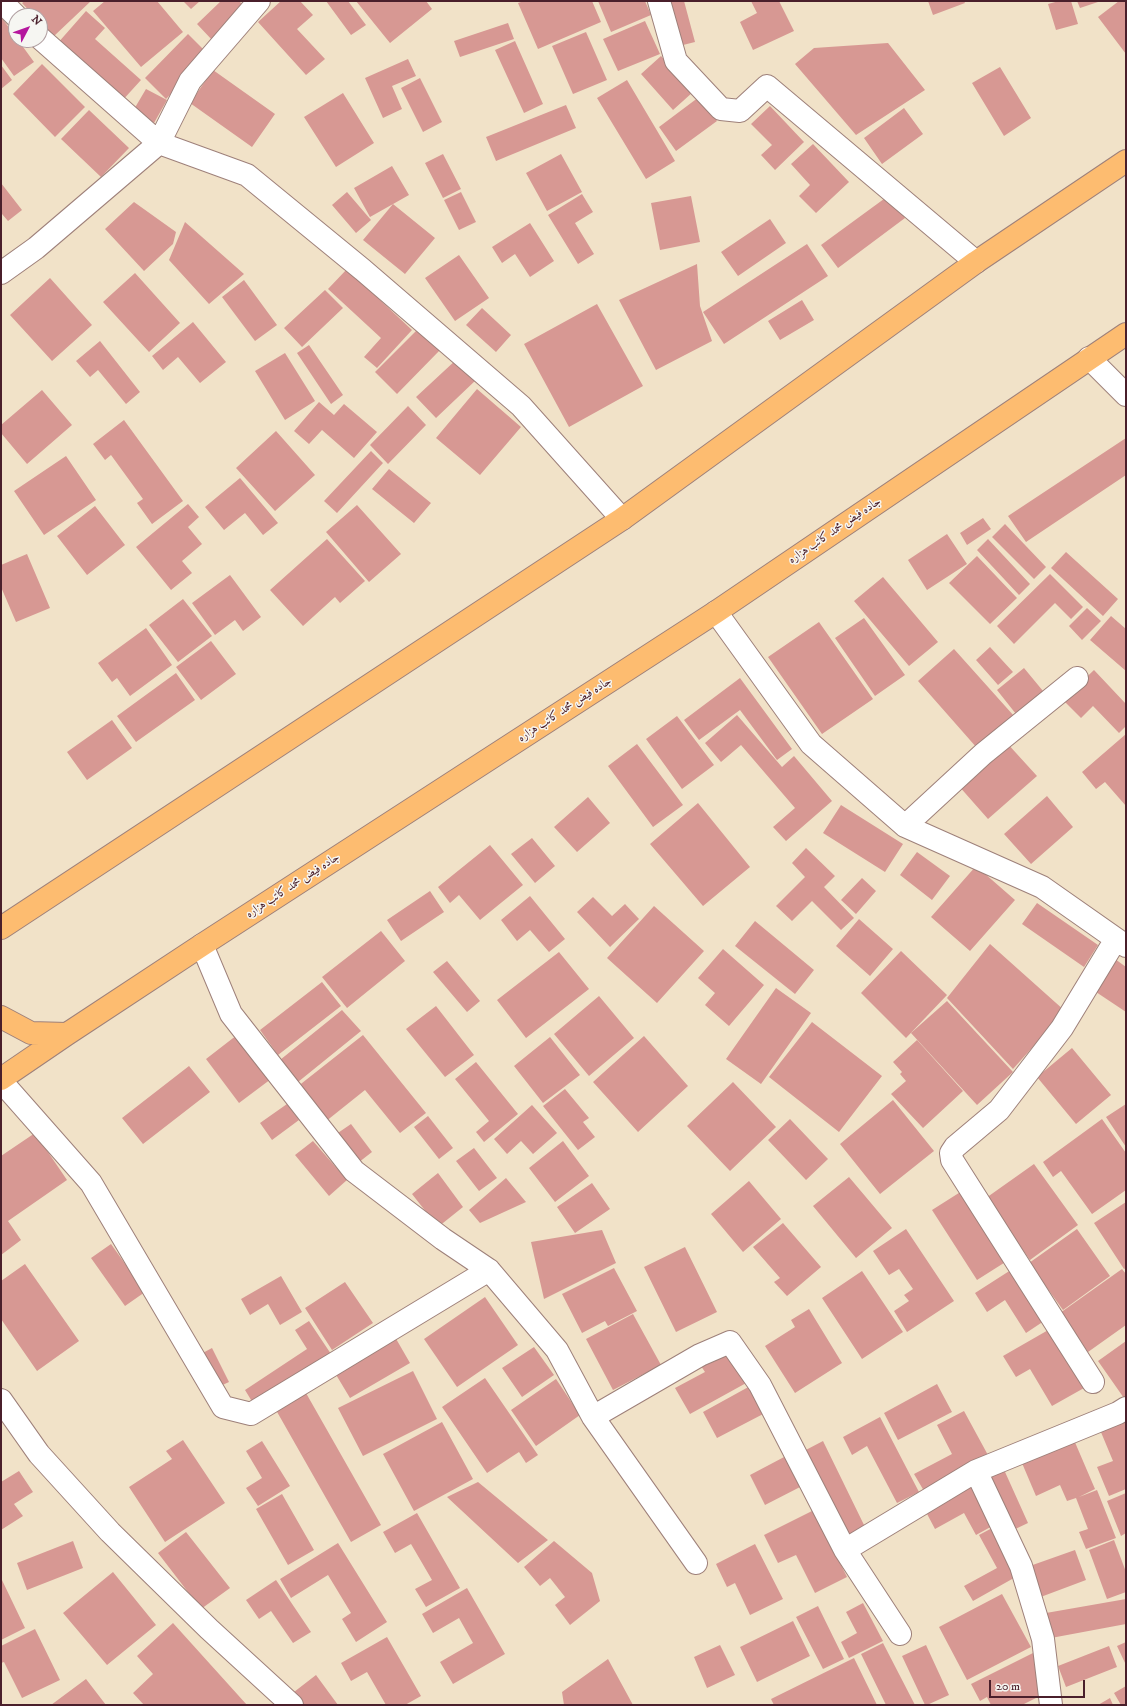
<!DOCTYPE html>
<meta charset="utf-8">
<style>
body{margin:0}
#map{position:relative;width:1127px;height:1706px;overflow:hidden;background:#f1e2c8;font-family:"IM FELL DW Pica",serif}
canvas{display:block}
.frame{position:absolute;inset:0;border:2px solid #4a1f2b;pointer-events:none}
.north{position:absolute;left:8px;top:8px;width:40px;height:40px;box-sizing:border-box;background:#f6f6f2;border:1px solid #b1a0a2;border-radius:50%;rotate:49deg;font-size:11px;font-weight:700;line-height:16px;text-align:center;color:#4a1f2b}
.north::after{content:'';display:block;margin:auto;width:14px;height:18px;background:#b5179e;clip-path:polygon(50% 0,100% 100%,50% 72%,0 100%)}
.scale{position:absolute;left:989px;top:1680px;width:96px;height:18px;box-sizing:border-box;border:2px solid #4a1f2b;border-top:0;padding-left:5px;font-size:12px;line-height:14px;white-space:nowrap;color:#4a1f2b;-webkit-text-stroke:3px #f6f6f2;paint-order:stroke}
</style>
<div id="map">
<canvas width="1127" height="1706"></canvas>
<div class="frame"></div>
<div class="north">N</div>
<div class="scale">20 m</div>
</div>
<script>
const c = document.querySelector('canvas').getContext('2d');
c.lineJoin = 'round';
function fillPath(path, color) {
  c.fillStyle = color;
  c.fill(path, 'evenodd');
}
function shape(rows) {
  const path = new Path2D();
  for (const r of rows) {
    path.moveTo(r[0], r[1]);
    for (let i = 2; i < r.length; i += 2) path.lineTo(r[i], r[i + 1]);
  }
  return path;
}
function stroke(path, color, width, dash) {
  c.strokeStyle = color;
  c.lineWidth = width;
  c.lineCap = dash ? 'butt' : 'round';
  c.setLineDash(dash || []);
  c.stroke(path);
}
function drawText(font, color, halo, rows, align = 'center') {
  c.font = font + ' "IM FELL DW Pica",Amiri,serif';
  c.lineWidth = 3;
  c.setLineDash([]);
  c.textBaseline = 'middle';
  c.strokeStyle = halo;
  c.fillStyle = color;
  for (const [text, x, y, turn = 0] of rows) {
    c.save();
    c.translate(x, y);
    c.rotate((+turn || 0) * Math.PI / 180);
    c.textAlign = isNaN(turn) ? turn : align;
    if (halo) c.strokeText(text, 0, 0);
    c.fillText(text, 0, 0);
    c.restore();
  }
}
const building = shape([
 [25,1,91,1,53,37,40,23,40,16,34,16,22,3],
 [105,1,157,1,183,32,141,67,93,11],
 [183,1,200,1,191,9],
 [221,1,239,1,247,9,213,41,197,24],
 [281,1,300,1,313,15,297,29,325,59,306,75,258,22],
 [326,1,348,1,366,25,351,35],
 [356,1,426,1,432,9,390,43],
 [524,1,592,1,601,22,538,49,518,3],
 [598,1,645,1,651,15,611,32],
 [667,1,684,1,695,42,679,46],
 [751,1,779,1,794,31,753,50,740,22,757,13],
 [928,1,964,1,965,3,933,15],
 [1059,1,1071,1,1078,24,1056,30,1048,4],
 [1077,1,1098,1,1098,2,1080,8],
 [1119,1,1126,1,1126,54,1098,17],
 [86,11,105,28,95,39,141,80,121,102,57,44],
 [1,17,16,37,16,40,18,40,34,62,14,76,1,58],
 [645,21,660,54,618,71,603,39],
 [508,23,514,39,460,57,454,41],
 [586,32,607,80,573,94,552,46],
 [188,34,209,55,166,99,145,78],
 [515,41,543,104,524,113,495,50],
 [888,43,925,90,856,135,795,64,814,48],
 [661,56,693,92,673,110,641,74],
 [408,59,416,76,392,86,402,109,383,118,365,78],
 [42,64,85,107,55,137,13,94],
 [1,65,12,80,1,89],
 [1000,67,1031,118,1004,136,972,83],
 [213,70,275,114,252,147,190,103],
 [420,78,442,122,423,132,401,88],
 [627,80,675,161,646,179,597,98],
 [146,89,167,100,154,123,133,111],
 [343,93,374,143,336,167,304,117],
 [699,97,717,121,676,151,659,127],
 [566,105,576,128,496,161,486,137],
 [770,106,804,142,775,170,761,155,772,145,751,124],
 [904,108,923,134,882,164,864,138],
 [89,110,129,148,101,177,61,139],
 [813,144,849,182,816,213,799,196,810,185,791,164],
 [443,154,461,189,443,198,425,163],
 [561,154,582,192,547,211,526,173],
 [392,166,409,195,370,217,354,188],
 [1,183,22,210,8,221,2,214,1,215],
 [347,192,371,220,356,233,332,205],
 [461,192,476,222,459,230,444,200],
 [582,194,593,212,575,223,594,254,578,264,548,215],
 [691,196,700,242,660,250,651,203],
 [888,196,905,218,838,268,821,245],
 [134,202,176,232,173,244,144,271,105,229],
 [393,204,435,238,405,274,363,240],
 [770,219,786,243,738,276,721,252],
 [185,222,244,274,209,304,169,260],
 [530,223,554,261,530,277,515,254,502,263,492,247],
 [807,244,828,276,724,344,703,312],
 [459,255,489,298,455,321,425,278],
 [697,264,700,306,712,341,656,370,619,300],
 [347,269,412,330,377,368,364,357,381,338,328,289],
 [135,273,180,323,149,352,103,302],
 [50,278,92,325,52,361,10,315],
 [244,280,277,325,255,341,222,297],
 [325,290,343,308,302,347,284,328],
 [802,300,814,320,780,340,768,321],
 [597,304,643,386,569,427,524,344],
 [482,308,511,335,496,352,466,325],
 [193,322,226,362,200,383,178,357,163,370,152,356],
 [419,328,440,350,397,394,375,372],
 [100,341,140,392,126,404,98,370,90,377,76,361],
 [309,345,343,395,331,404,297,353],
 [285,353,315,401,285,420,255,371],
 [457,359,476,380,436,418,416,397],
 [477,389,521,427,480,475,436,438],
 [42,390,72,425,27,464,1,433,1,425],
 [319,402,334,415,344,404,377,432,354,458,322,430,309,444,294,431],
 [408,406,426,425,388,464,370,445],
 [124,420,183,501,152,524,137,503,143,499,111,455,105,460,93,444],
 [276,431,315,475,275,511,236,468],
 [1126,438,1126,475,1026,542,1008,516],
 [371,451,383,463,337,513,324,501],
 [66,456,96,500,44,535,14,491],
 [389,469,431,503,414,523,372,489],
 [240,478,278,523,263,535,245,513,224,530,205,507],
 [188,504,199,517,188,527,202,544,182,561,192,573,171,590,136,547],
 [357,505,401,554,369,582,326,532],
 [95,506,125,545,87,575,57,536],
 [983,518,991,529,967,545,960,533],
 [1005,524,1046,567,1034,579,992,537],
 [947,534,967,564,927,590,908,560],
 [327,539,365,581,340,603,335,597,303,626,270,590],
 [988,539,1030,584,1019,595,977,550],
 [1066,552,1118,599,1103,616,1051,568],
 [27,554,50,608,16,622,1,587,1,565],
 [977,556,1017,598,990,624,949,583],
 [1050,574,1083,607,1071,619,1055,603,1014,644,997,626],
 [230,575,261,617,243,631,235,620,215,635,192,603],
 [883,577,938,642,909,666,854,601],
 [183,599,212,636,178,662,149,625],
 [1087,608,1101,621,1082,640,1069,626],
 [1111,616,1126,629,1126,671,1090,640],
 [864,618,905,675,875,696,835,638],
 [819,622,873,699,822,734,768,657],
 [146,628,172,665,130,696,117,678,112,682,98,663],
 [211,641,236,674,201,700,176,667],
 [990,647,1013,672,998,685,976,660],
 [954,649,1014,716,977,748,918,681],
 [1024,668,1043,691,1016,714,997,690],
 [1094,670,1126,704,1126,726,1119,733,1093,706,1081,718,1063,700],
 [176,673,195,700,136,742,117,716],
 [740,678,792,749,777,760,740,710,699,740,684,720],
 [737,715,782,767,794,756,832,801,786,841,773,827,795,808,741,745,721,762,705,743],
 [677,716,714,765,682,789,646,739],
 [112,720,132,748,87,780,67,752],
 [1126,734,1126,806,1105,782,1096,789,1082,772],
 [1006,742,1037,776,988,819,958,785],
 [637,744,683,805,653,827,608,766],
 [1047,796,1073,827,1031,864,1004,834],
 [588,797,610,823,577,852,554,827],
 [698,803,750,867,703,906,650,844],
 [841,805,903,844,885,872,823,833],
 [532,838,555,866,535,883,511,854],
 [490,845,523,885,480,920,459,895,450,903,438,887],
 [806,848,835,876,824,887,854,918,841,930,812,901,792,921,776,906,805,877,792,863],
 [917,852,950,876,932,900,900,875],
 [976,866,1015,900,970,951,931,917],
 [862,878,876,891,856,914,841,900],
 [430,891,444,912,401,941,387,920],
 [530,896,565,939,549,952,530,930,517,941,501,920],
 [593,897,612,916,625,904,639,919,610,947,577,912],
 [1037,903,1098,945,1084,967,1022,924],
 [654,906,704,951,657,1003,607,958],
 [859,919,893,949,870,976,836,946],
 [755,921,814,970,795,994,735,946],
 [381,931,405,961,347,1008,322,977],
 [990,944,1065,1011,1013,1069,947,998],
 [723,949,764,985,729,1026,705,1005,715,993,698,978],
 [901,951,947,995,906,1038,861,993],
 [559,952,589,989,526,1038,497,1000],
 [1115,959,1126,967,1126,1012,1093,990],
 [447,961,480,1001,467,1012,433,972],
 [322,982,341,1006,278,1055,260,1030],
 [776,988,811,1013,761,1084,726,1059],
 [599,996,634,1038,589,1076,554,1034],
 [947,1001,1013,1072,977,1105,911,1033],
 [436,1006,474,1055,445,1077,406,1029],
 [342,1010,361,1031,298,1082,280,1060],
 [812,1022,882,1076,839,1132,769,1077],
 [237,1035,271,1079,239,1103,206,1059],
 [363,1035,426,1113,400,1133,365,1090,325,1122,297,1087],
 [644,1036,688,1086,638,1132,593,1082],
 [550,1037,580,1075,543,1103,514,1066],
 [917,1040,963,1091,923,1128,891,1094,906,1081,900,1074,902,1072,893,1062],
 [1072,1048,1111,1095,1076,1124,1037,1077],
 [476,1062,518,1114,484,1142,476,1132,489,1121,455,1079],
 [189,1066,210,1092,143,1144,122,1118],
 [733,1082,776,1127,730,1171,687,1126],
 [565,1089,589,1118,583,1122,595,1137,578,1150,543,1106],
 [893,1100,934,1151,880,1194,840,1144],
 [287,1104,299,1120,272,1140,260,1123],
 [1126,1104,1126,1147,1106,1117],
 [532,1105,557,1133,533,1154,521,1141,507,1154,494,1139],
 [428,1116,453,1148,439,1159,414,1127],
 [790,1119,828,1159,806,1180,768,1140],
 [1102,1119,1126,1153,1126,1190,1092,1214,1061,1171,1053,1177,1043,1162],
 [351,1124,372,1152,354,1166,332,1137],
 [35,1133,67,1180,8,1221,21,1240,1,1255,1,1156],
 [313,1141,347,1180,329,1196,295,1155],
 [563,1141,589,1176,555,1202,529,1168],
 [474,1148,497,1178,479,1191,456,1161],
 [1034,1164,1078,1225,1030,1260,986,1198],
 [438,1173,463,1207,438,1227,412,1194],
 [849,1177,892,1228,856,1258,813,1206],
 [506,1178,526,1202,480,1223,469,1210],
 [749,1181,781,1219,743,1252,711,1214],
 [592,1183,610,1209,575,1233,557,1207],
 [962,1191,1007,1261,977,1280,932,1210],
 [1126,1202,1126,1268,1124,1269,1094,1223],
 [783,1223,821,1267,787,1296,774,1282,780,1278,753,1247],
 [906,1229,954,1301,907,1332,894,1311,909,1301,904,1295,913,1289,899,1269,889,1275,873,1251],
 [1077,1229,1110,1276,1063,1310,1029,1263],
 [602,1230,616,1263,544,1299,531,1242],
 [111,1244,145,1292,125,1306,91,1258],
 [685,1247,717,1312,676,1332,644,1267],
 [25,1264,79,1341,37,1371,1,1319,1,1281],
 [614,1268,637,1311,608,1326,605,1321,582,1333,562,1294],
 [1014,1268,1047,1319,1026,1333,1005,1300,987,1312,975,1293],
 [1122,1269,1126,1274,1126,1325,1088,1352,1060,1313],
 [862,1271,903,1332,862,1359,822,1298],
 [281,1276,302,1312,280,1325,268,1304,250,1315,241,1299],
 [345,1282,373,1323,332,1350,305,1308],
 [485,1297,518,1345,457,1387,424,1339],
 [809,1309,842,1363,795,1393,765,1346,795,1327,791,1320],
 [633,1314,661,1365,613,1390,586,1339],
 [309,1321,333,1357,256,1408,245,1390,307,1349,295,1330],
 [1050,1329,1084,1388,1052,1406,1030,1369,1016,1377,1003,1356],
 [395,1337,410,1363,350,1398,335,1373],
 [1126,1341,1126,1401,1098,1361],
 [534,1347,554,1375,522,1397,502,1368],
 [212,1348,229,1382,216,1388,199,1355],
 [730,1350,748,1382,690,1414,675,1388,705,1372,701,1366],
 [413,1371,437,1419,363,1456,338,1408],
 [485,1378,538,1455,526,1463,519,1452,487,1473,442,1407],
 [556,1379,580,1415,536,1446,511,1410],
 [937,1384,952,1412,898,1440,884,1413],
 [752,1385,767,1412,717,1438,703,1412],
 [302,1386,381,1525,351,1542,272,1403],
 [964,1411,989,1457,924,1491,914,1474,952,1454,937,1425],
 [1123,1415,1126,1421,1126,1489,1109,1496,1097,1467,1113,1461,1098,1425],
 [880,1417,919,1492,897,1503,867,1446,852,1455,843,1437],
 [442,1422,473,1479,414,1511,383,1454],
 [1071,1433,1095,1489,1079,1497,1097,1490,1116,1538,1086,1549,1079,1532,1088,1529,1076,1498,1067,1501,1060,1485,1036,1496,1019,1456],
 [183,1440,225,1503,165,1542,129,1487,172,1459,166,1451],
 [262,1441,290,1486,258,1506,246,1488,262,1478,246,1451],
 [823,1441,865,1527,845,1538,802,1452],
 [786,1456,802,1486,765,1505,750,1475],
 [1001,1463,1028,1523,1009,1532,982,1472],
 [19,1471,33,1492,14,1504,23,1516,1,1530,1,1482],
 [478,1482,548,1540,518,1563,447,1497],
 [975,1485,996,1524,976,1535,964,1513,935,1529,926,1512],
 [1126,1493,1126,1533,1121,1536,1107,1501],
 [282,1494,314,1550,288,1565,256,1509],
 [814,1510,847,1577,815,1593,796,1555,778,1563,764,1535],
 [417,1513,460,1588,426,1607,415,1589,432,1580,411,1544,395,1553,383,1532],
 [994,1527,1021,1574,973,1601,964,1586,997,1568,979,1535],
 [186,1532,230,1588,201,1609,158,1553],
 [1114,1540,1126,1572,1126,1592,1107,1599,1089,1550],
 [73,1541,83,1568,27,1590,17,1563],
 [554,1541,592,1573,600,1601,570,1625,555,1605,565,1597,550,1578,540,1586,524,1567],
 [338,1543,387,1622,356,1642,342,1619,351,1613,328,1575,291,1598,280,1579],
 [755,1544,783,1599,750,1615,735,1583,727,1587,716,1564],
 [1075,1550,1086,1580,1038,1598,1027,1567],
 [113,1572,156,1625,107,1665,63,1613],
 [1,1578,25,1628,1,1640],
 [276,1580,311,1632,293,1643,271,1611,259,1619,246,1600],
 [467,1588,505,1654,453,1684,440,1662,473,1643,459,1618,433,1633,422,1614],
 [1002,1594,1031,1647,967,1680,939,1627],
 [1126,1599,1126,1624,1051,1638,1046,1613],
 [863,1603,883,1641,849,1658,841,1642,857,1633,846,1612],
 [818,1606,844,1659,823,1669,796,1617],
 [793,1621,810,1656,757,1682,740,1647],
 [173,1623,247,1705,144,1705,133,1693,153,1674,137,1656],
 [35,1629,60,1680,22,1698,4,1662,1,1663,1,1646],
 [387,1637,421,1696,405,1705,386,1705,367,1672,351,1681,341,1663],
 [1126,1642,1126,1665,1117,1646],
 [883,1643,915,1705,886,1705,861,1654],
 [720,1645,735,1675,707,1688,694,1657],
 [926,1645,949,1695,927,1705,925,1705,902,1656],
 [1109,1646,1117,1667,1066,1687,1058,1666],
 [1039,1650,1044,1694,1022,1705,991,1705,987,1697,980,1701,971,1684],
 [854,1658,877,1705,774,1705,771,1699],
 [608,1659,633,1705,564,1705,562,1692],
 [316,1675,338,1705,304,1705,294,1692],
 [86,1679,106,1705,51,1705],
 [1126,1686,1126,1705,1121,1705,1114,1693],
 [1110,1698,1113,1705,1098,1705]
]);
const street = shape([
 [1,1,16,16],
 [659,1,676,61,721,109,740,111,767,86,976,262],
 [40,38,159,143,247,175,363,270,521,406,622,519],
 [1,273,36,248,159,143,190,81,259,1],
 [1089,358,1126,395],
 [716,612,811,744,905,826,1042,887,1126,946],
 [905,826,983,754,1077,678],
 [202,945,231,1014,354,1171,443,1239,489,1270,557,1350,593,1417,696,1563],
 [1,1081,91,1183,223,1407,251,1414,489,1270],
 [1093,1382,952,1160,951,1153,955,1147,999,1110,1062,1028,1116,939],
 [1,1400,39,1454,110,1532,209,1629,292,1705],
 [593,1417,700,1355,730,1342,760,1385,845,1550,900,1634],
 [976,1471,1021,1566,1043,1639,1051,1705],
 [845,1550,976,1471,1118,1413,1126,1408]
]);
const primary = shape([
 [1,928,622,519,976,262,1126,161],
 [1,1017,31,1033,67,1034],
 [1,1079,67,1034,202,945,716,612,1126,334]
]);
const streetNames = [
 ["جاده فیض محمد کاتب هزاره",835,531,-34],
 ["جاده فیض محمد کاتب هزاره",565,710,-33],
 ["جاده فیض محمد کاتب هزاره",293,886,-33]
];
fillPath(building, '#d79893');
stroke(street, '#9e807a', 24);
stroke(primary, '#9e807a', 24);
stroke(street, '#fff', 22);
stroke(primary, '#fdbc70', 22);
drawText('12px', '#4a1f2b', '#f6f6f2', streetNames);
</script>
